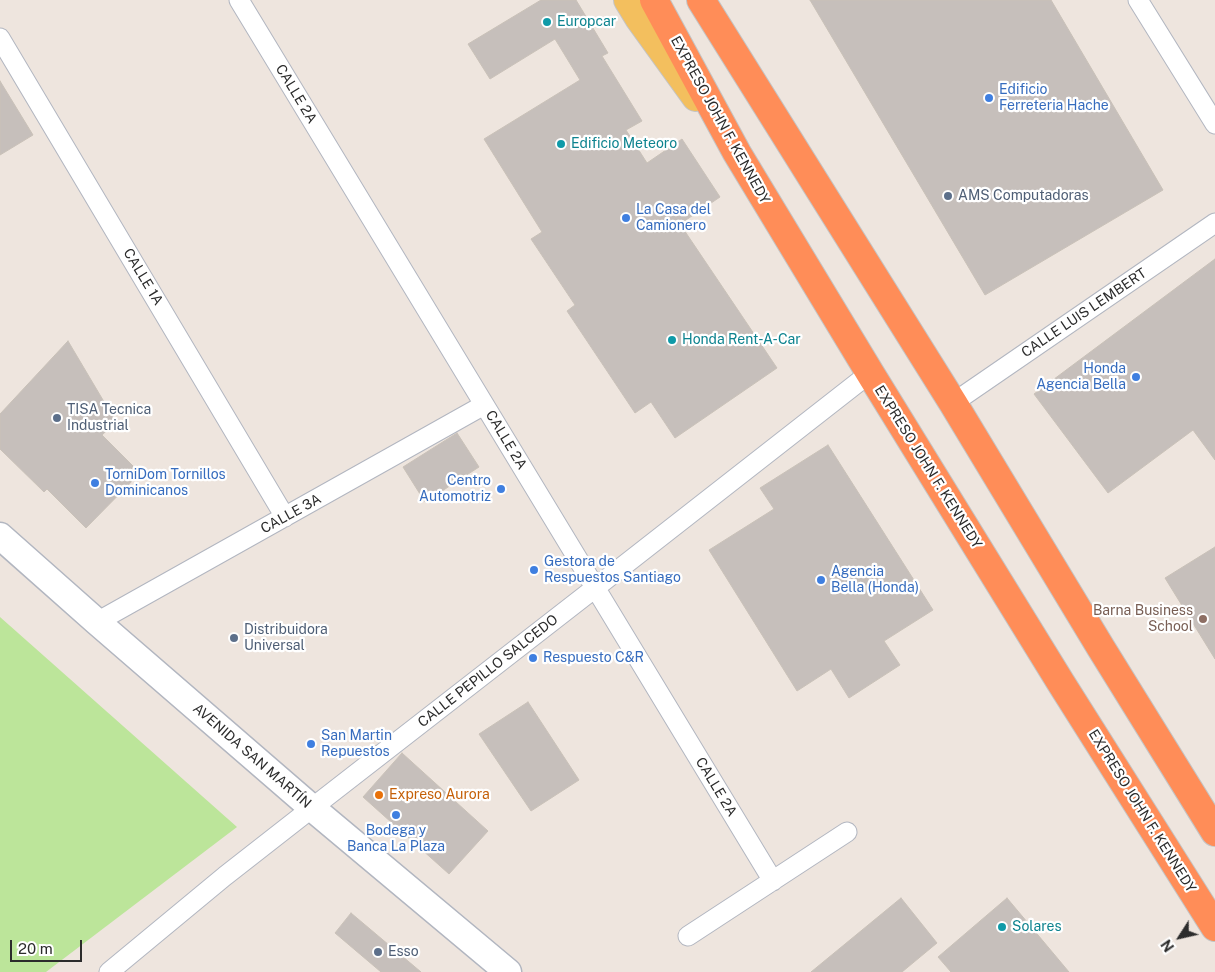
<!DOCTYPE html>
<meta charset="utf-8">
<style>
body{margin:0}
#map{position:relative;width:1215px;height:972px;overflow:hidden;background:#eee5de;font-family:"Public Sans",sans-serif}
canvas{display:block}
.north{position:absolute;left:1155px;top:912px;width:50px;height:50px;-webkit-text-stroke:4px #fff;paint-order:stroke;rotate:235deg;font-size:14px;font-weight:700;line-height:20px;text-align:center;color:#2c2c2c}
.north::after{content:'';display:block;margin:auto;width:18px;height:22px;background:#2c2c2c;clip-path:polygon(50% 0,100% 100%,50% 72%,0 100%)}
.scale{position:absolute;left:10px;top:940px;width:72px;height:22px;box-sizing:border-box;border:2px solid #2c2c2c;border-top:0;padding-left:6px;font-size:15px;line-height:18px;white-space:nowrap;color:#2c2c2c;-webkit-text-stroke:4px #fff;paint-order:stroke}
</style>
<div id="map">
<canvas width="1215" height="972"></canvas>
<div class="north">N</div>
<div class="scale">20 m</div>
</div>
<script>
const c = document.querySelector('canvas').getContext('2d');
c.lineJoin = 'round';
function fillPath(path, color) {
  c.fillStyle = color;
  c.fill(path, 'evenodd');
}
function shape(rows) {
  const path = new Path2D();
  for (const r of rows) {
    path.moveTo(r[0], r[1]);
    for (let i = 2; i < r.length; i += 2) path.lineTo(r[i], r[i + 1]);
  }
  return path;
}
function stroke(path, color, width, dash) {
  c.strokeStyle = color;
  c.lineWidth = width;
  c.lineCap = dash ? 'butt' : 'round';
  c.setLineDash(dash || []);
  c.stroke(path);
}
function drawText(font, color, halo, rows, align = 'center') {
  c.font = font + ' "Public Sans",sans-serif';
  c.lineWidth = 4.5;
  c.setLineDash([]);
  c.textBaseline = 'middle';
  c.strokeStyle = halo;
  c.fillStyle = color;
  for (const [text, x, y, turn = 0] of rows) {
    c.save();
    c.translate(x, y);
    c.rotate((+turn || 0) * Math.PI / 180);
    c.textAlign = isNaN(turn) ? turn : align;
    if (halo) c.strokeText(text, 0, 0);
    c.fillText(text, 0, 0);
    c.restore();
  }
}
const green = shape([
 [0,617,237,827,46,972,0,972]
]);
const building = shape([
 [541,0,576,0,608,53,602,56,642,121,626,130,647,163,682,139,720,197,680,224,777,368,675,438,651,402,635,413,567,311,575,305,531,239,542,232,484,139,580,80,555,39,490,79,468,44,541,0],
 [810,0,1051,0,1163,190,985,295,810,0],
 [0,81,33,135,0,155,0,81],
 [1215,259,1215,460,1193,430,1108,493,1034,394,1215,259],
 [68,341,116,422,102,435,140,473,86,528,47,489,44,492,0,449,0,414,68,341],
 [457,433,479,467,425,502,403,467,457,433],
 [828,445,933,610,884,641,900,665,849,698,831,669,797,691,709,550,774,509,760,488,828,445],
 [1215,547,1215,659,1165,578,1215,547],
 [528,702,579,780,531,811,479,734,528,702],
 [402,753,488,831,449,874,363,797,402,753],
 [901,898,937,943,902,972,811,972,901,898],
 [1007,898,1069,972,951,972,938,957,1007,898],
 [351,913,421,972,381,972,335,933,351,913]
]);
const street = shape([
 [239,0,773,881],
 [1138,0,1215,124],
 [0,38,285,517],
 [953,403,1215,223],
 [97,622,484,405],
 [688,936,847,832],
 [109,972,225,876,312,808,595,588,870,373]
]);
const secondary = shape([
 [0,536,97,622,312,808,508,972]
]);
const primary = shape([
 [628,0,639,18,696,97]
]);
const highway = shape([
 [654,0,737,153,870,373,1061,683,1215,927],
 [701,0,953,403,1101,648,1215,832]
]);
const markers = [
 [547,22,5,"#0f9aa8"],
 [989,98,5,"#3f7fe0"],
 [561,144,5,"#0f9aa8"],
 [948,196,5,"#5c6f8a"],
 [626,218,5,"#3f7fe0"],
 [672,340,5,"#0f9aa8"],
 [1136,377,5,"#3f7fe0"],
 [57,418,5,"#5c6f8a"],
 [95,483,5,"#3f7fe0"],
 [501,489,5,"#3f7fe0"],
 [534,570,5,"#3f7fe0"],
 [821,580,5,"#3f7fe0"],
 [1203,619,5,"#8d6e63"],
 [234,638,5,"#5c6f8a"],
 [533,658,5,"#3f7fe0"],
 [311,744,5,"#3f7fe0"],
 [379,795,5,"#e8710a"],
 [396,815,5,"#3f7fe0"],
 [1002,927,5,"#0f9aa8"],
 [378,952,5,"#5c6f8a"]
];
const cultureNames = [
 ["Europcar",557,22],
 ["Edificio Meteoro",571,144],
 ["Honda Rent-A-Car",682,340],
 ["Solares",1012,927]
];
const shopNames = [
 ["Edificio",999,90],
 ["Ferreteria Hache",999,106],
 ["La Casa del",636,210],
 ["Camionero",636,226],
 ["Honda",1126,369,"right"],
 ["Agencia Bella",1126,385,"right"],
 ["TorniDom Tornillos",105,475],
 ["Dominicanos",105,491],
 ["Centro",491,481,"right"],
 ["Automotriz",491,497,"right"],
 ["Gestora de",544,562],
 ["Respuestos Santiago",544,578],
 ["Agencia",831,572],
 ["Bella (Honda)",831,588],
 ["Respuesto C&R",543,658],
 ["San Martin",321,736],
 ["Repuestos",321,752],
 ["Bodega y",396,831,"center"],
 ["Banca La Plaza",396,847,"center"]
];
const streetNames = [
 ["CALLE 2A",296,94,59],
 ["EXPRESO JOHN F. KENNEDY",720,120,61],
 ["CALLE 1A",143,277,59],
 ["CALLE LUIS LEMBERT",1084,313,-34],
 ["CALLE 2A",506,440,59],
 ["EXPRESO JOHN F. KENNEDY",928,467,58],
 ["CALLE 3A",291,514,-29],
 ["CALLE PEPILLO SALCEDO",488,671,-38],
 ["AVENIDA SAN MARTÍN",252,756,41],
 ["CALLE 2A",716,787,59],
 ["EXPRESO JOHN F. KENNEDY",1142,811,58]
];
const serviceNames = [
 ["AMS Computadoras",958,196],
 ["TISA Tecnica",67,410],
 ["Industrial",67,426],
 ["Distribuidora",244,630],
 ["Universal",244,646],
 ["Esso",388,952]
];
const educationNames = [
 ["Barna Business",1193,611],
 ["School",1193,627]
];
const foodNames = [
 ["Expreso Aurora",389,795]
];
fillPath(green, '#bce59a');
fillPath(building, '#c6bfbb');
stroke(building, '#c9c1b8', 1);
stroke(street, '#b2b6c0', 21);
stroke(secondary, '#b2b6c0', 29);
stroke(primary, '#c4c4c4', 30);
stroke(highway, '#c4c4c4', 30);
stroke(street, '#fff', 19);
stroke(secondary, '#fff', 26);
stroke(primary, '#f3bf5e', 28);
stroke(highway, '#ff8d58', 28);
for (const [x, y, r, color] of markers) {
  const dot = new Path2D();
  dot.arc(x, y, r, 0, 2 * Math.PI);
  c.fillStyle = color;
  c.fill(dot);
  stroke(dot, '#fff', 2);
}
drawText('14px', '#0d838f', '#fff', cultureNames, 'left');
drawText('14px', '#366cbe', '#fff', shopNames, 'left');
drawText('14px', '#2c2c2c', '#fff', streetNames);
drawText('14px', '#4e5e75', '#fff', serviceNames, 'left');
drawText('14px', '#785e54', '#fff', educationNames, 'right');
drawText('14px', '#c56008', '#fff', foodNames, 'left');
</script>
